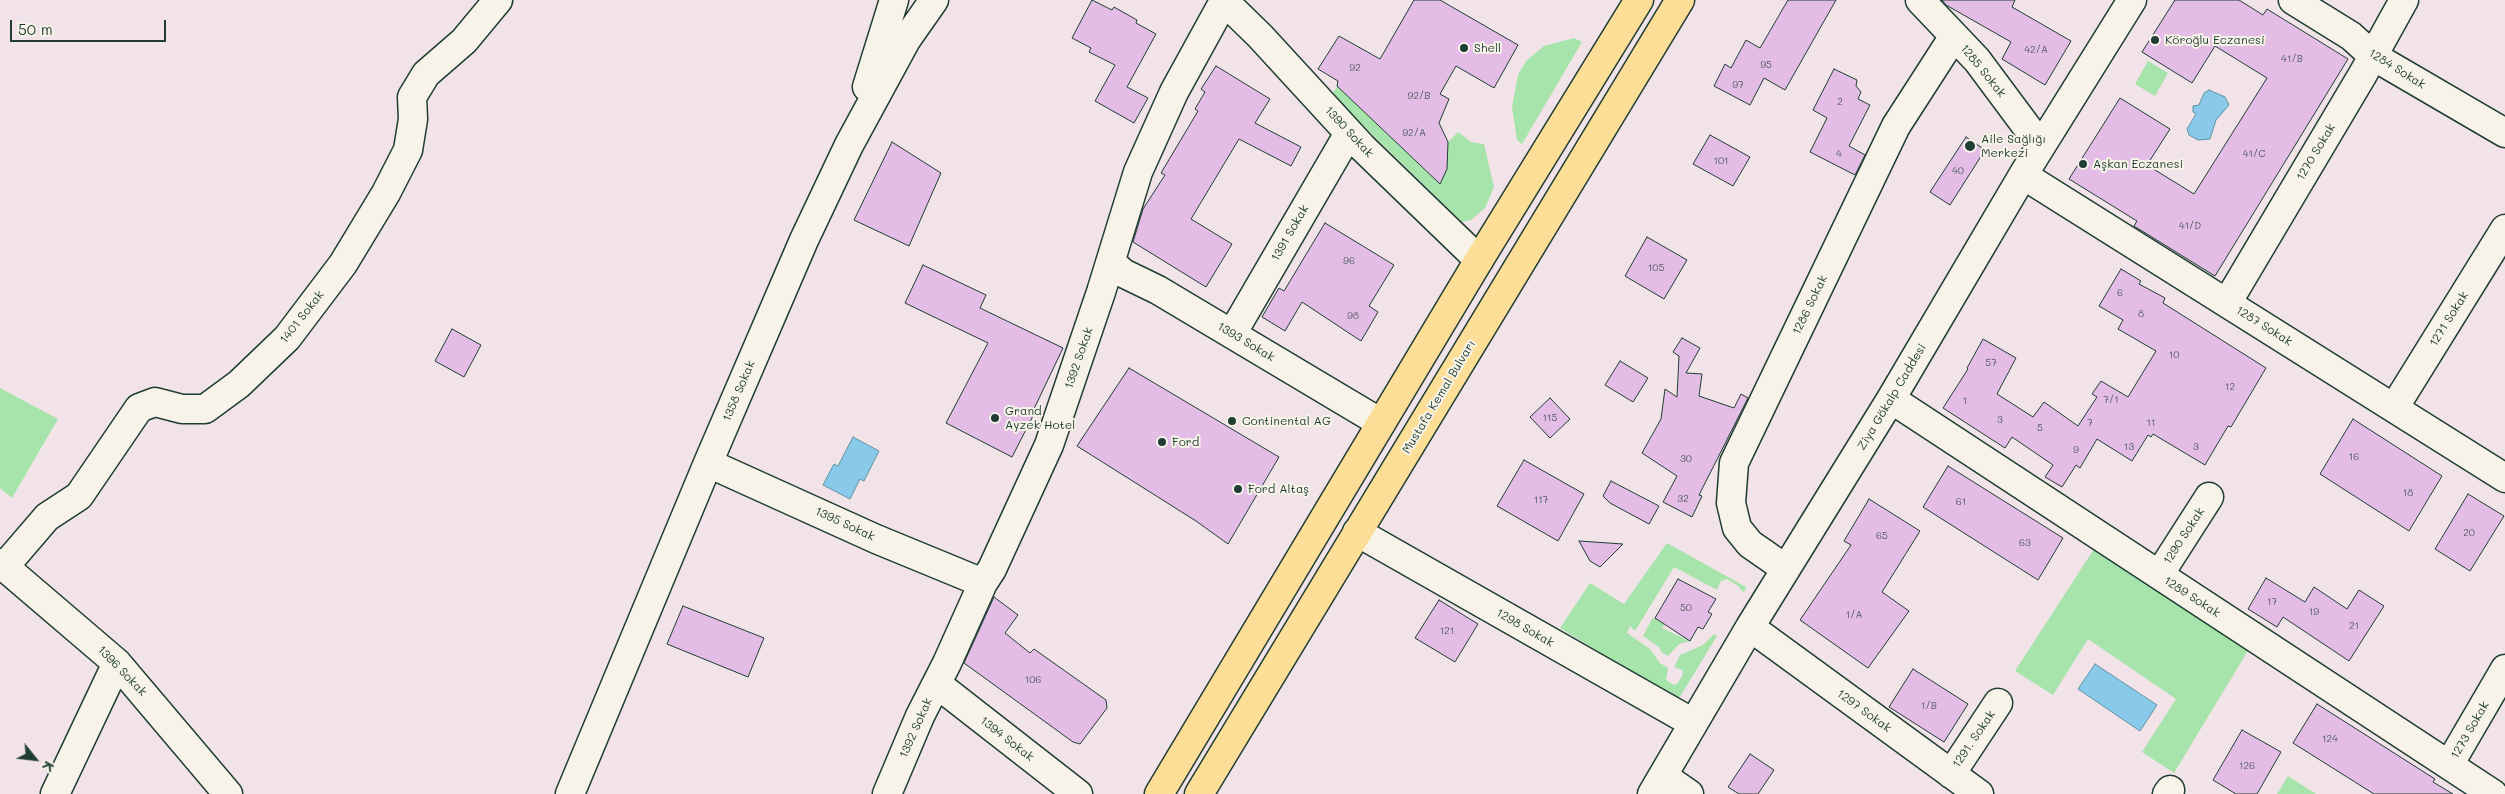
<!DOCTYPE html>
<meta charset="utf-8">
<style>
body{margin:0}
#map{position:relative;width:2505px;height:794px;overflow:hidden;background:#f1e3e7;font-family:Mali,sans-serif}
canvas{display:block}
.north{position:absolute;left:10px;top:734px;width:50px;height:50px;-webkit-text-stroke:4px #f7f3e8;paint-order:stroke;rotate:119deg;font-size:14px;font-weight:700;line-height:20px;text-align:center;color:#1f3d34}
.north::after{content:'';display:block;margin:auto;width:18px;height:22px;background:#1f3d34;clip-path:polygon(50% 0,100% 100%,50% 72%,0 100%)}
.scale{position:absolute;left:10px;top:20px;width:156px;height:22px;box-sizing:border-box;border:2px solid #1f3d34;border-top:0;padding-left:6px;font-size:15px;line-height:18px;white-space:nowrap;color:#1f3d34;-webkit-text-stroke:4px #f7f3e8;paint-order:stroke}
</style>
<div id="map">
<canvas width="2505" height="794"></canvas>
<div class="north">K</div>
<div class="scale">50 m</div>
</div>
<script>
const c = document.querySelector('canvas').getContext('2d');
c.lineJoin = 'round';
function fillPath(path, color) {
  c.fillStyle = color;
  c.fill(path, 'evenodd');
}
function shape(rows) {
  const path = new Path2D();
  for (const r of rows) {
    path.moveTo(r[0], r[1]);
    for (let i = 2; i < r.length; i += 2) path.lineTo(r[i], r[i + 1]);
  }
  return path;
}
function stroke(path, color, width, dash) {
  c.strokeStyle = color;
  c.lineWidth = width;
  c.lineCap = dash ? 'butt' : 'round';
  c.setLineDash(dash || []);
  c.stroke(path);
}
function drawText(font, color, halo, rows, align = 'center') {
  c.font = font + ' Mali,sans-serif';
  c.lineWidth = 4;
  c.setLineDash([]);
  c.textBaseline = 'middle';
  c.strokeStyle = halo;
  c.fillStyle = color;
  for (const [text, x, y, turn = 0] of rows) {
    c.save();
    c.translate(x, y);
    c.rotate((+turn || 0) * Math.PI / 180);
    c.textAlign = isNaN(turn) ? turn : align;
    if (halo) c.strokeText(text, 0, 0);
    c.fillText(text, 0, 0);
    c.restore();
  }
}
const green = shape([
 [1574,38,1582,42,1522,144,1517,140,1512,107,1518,75,1526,61,1544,46],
 [2148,61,2168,73,2155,96,2135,84],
 [1337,86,1440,184,1447,169,1448,142,1458,132,1471,142,1484,144,1494,187,1485,208,1471,220,1462,222,1332,95],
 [0,388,58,419,12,498,0,488],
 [1667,543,1746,587,1744,593,1738,586,1727,579,1721,581,1717,590,1674,567,1635,631,1630,626,1627,633,1650,649,1660,663,1668,668,1666,680,1674,685,1678,683,1683,674,1682,670,1674,667,1680,655,1703,645,1714,634,1717,636,1678,700,1560,628,1590,583,1624,604],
 [2096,546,2252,644,2174,773,2142,752,2176,699,2088,639,2053,695,2015,671],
 [1655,618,1665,623,1662,628,1690,641,1679,644,1668,656,1661,652,1660,648,1643,636,1652,619],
 [2288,776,2316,794,2277,794]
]);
const water = shape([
 [2209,90,2225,97,2229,105,2216,120,2210,139,2198,140,2189,135,2187,129,2196,114,2193,112,2193,106,2199,105,2204,93,2209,90],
 [853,437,879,451,864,481,860,479,850,499,823,485,834,464,838,466,853,437],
 [2095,664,2157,705,2140,731,2078,689,2095,664]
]);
const building = shape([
 [1092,0,1112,10,1114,7,1137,20,1136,23,1156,34,1127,87,1148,98,1134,123,1095,101,1115,65,1089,52,1091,48,1072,38,1092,0],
 [1414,0,1440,0,1518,45,1494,88,1456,66,1440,94,1449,99,1439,123,1448,142,1447,169,1440,184,1337,86,1338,81,1318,69,1339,36,1380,59,1414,0],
 [1788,0,1836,0,1785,90,1764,78,1750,105,1714,86,1725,64,1731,68,1746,40,1760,48,1788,0],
 [1942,0,2015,0,2012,7,2071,41,2045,85,2002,59,2011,42,1946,5,1942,0],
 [2175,0,2239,0,2263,15,2267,9,2348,59,2215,276,2134,226,2137,221,2069,179,2120,98,2170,129,2147,165,2194,194,2267,78,2215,46,2192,83,2142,52,2175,0],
 [1216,66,1270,99,1255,123,1301,147,1291,166,1239,139,1191,219,1232,244,1206,287,1133,242,1143,209,1165,175,1161,173,1198,111,1195,109,1205,92,1201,89,1216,66],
 [1834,69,1857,80,1856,86,1861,92,1858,99,1870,105,1849,146,1865,155,1855,175,1810,152,1827,118,1813,110,1834,69],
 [1710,135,1750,157,1733,186,1693,164,1710,135],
 [1966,137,1985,150,1950,205,1930,192,1966,137],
 [892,142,941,173,909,246,854,220,892,142],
 [1325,223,1394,265,1369,306,1378,312,1361,341,1302,302,1285,331,1262,317,1279,288,1284,291,1325,223],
 [1647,237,1687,260,1664,299,1625,276,1647,237],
 [923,265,986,295,980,308,1063,348,1033,411,1035,412,1012,457,946,423,988,343,905,303,923,265],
 [2121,269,2141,281,2139,284,2165,298,2163,303,2266,368,2231,427,2228,426,2205,465,2153,434,2151,437,2148,435,2132,461,2097,439,2080,468,2076,465,2062,487,2045,477,2053,465,2012,437,2005,448,1943,408,1968,369,1967,368,1983,339,2016,358,1997,394,2033,417,2044,402,2078,426,2097,397,2092,394,2101,381,2128,397,2156,351,2118,329,2123,320,2099,306,2121,269],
 [452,329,481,345,464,377,435,361,452,329],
 [1682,338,1700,348,1686,373,1702,374,1699,396,1734,408,1741,394,1748,398,1699,495,1702,496,1692,517,1663,502,1677,476,1642,453,1661,419,1665,389,1677,397,1679,356,1673,352,1682,338],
 [1620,361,1648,378,1633,402,1605,385,1620,361],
 [1129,368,1279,457,1228,544,1196,521,1077,446,1129,368],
 [1550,398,1570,419,1550,438,1530,417,1550,398],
 [2353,419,2442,476,2409,531,2320,474,2353,419],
 [1524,460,1584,494,1558,541,1497,506,1524,460],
 [1948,466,2063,538,2038,580,1923,507,1948,466],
 [1611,481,1659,506,1649,524,1610,503,1603,496,1611,481],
 [2468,494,2504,516,2470,571,2435,549,2468,494],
 [1869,499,1920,531,1882,592,1909,611,1868,668,1800,620,1851,545,1844,541,1869,499],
 [1579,541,1623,544,1600,567,1590,561,1579,541],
 [2266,578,2305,602,2314,587,2347,609,2359,590,2384,606,2349,661,2283,617,2277,627,2248,609,2266,578],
 [1678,579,1716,599,1708,612,1712,614,1703,629,1698,627,1690,641,1655,618,1678,579],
 [994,597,1018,615,1005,633,1030,653,1034,649,1106,700,1107,708,1080,744,1073,742,964,663,994,597],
 [1439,600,1478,624,1455,662,1415,638,1439,600],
 [683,606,764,638,748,677,667,644,683,606],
 [1913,669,1968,704,1944,742,1889,707,1913,669],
 [2317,704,2435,779,2433,782,2453,794,2374,794,2293,743,2317,704],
 [2242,730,2281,752,2257,794,2236,794,2213,780,2242,730],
 [1750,754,1774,770,1758,794,1739,794,1728,787,1750,754]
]);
const minor = shape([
 [1223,0,1260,36,1362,147,1479,260],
 [1920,0,1977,60,2041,146],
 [2293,0,2351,36,2373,56,2505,133],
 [867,87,894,0],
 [2023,175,2505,478],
 [1111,262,1123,273,1158,290,1381,423],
 [2227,303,2363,74,2404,0],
 [1232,334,1349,133],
 [1891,399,2493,794],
 [2394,408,2505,229],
 [708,463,876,539,983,583],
 [1357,532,1693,723],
 [0,563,117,663,228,794],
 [5,566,47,517,79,496,139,408,155,402,182,409,205,409,239,384,287,338,343,264,386,193,408,150,413,119,412,97,426,74,464,41,498,0],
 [1786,569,1750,544,1737,528,1731,503,1734,463,1896,126,1954,36],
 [2159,575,2209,497],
 [1750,627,1979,794],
 [937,684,1078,794],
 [2449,765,2505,669],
 [1951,774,1998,703],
 [1663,776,1689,794],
 [55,794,117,663],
 [570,794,708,463,804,240,849,145,906,40,934,0],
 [887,794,920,716,947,663,983,583,992,569,1049,445,1101,292,1138,172,1174,92,1224,1],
 [1652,794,1750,627,1891,399,2023,175,2132,0],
 [2167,794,2170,790]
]);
const highway = shape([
 [1159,794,1479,260,1639,0],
 [1199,794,1680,0]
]);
const markers = [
 [2155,40,5,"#1f3d34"],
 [1464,48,5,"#1f3d34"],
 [1970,146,6,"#1f3d34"],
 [2083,164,5,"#1f3d34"],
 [995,418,5,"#1f3d34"],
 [1232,421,5,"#1f3d34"],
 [1162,442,5,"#1f3d34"],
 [1238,489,5,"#1f3d34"]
];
const numberNames = [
 ["42/A",2036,50],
 ["41/B",2292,59],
 ["95",1766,65],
 ["92",1355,68],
 ["97",1738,85],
 ["92/B",1419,96],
 ["2",1840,102],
 ["92/A",1414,133],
 ["4",1839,154],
 ["41/C",2254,154],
 ["101",1721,161],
 ["40",1958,171],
 ["41/D",2190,226],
 ["96",1349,261],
 ["105",1656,268],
 ["6",2120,293],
 ["8",2141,314],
 ["98",1353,316],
 ["10",2174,355],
 ["57",1991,363],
 ["12",2230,387],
 ["7/1",2111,400],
 ["1",1965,401],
 ["115",1550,418],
 ["3",2000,420],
 ["7",2090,423],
 ["11",2151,423],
 ["5",2040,428],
 ["13",2129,447],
 ["3",2196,447],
 ["9",2076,450],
 ["16",2354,457],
 ["30",1686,459],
 ["18",2408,493],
 ["32",1683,499],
 ["117",1541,500],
 ["61",1961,502],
 ["20",2469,533],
 ["65",1882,536],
 ["63",2025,543],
 ["17",2272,602],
 ["50",1686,608],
 ["19",2314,612],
 ["1/A",1854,615],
 ["21",2354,626],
 ["121",1447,631],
 ["106",1033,680],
 ["1/B",1929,706],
 ["124",2330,739],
 ["126",2247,766]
];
const poiNames = [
 ["Köroğlu Eczanesi",2165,40],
 ["Shell",1474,48],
 ["Aile Sağlığı",1981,139],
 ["Merkezi",1981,153],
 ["Aşkan Eczanesi",2093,164],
 ["Grand",1005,411],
 ["Ayzek Hotel",1005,425],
 ["Continental AG",1242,421],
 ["Ford",1172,442],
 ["Ford Altaş",1248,489]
];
const streetNames = [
 ["1284 Sokak",2397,69,32],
 ["1285 Sokak",1983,71,51],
 ["1390 Sokak",1349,132,47],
 ["1270 Sokak",2316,152,-59],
 ["1391 Sokak",1290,233,-60],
 ["1286 Sokak",1810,305,-64],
 ["1401 Sokak",302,317,-52],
 ["1271 Sokak",2449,319,-58],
 ["1287 Sokak",2264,326,32],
 ["1393 Sokak",1246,342,31],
 ["1392 Sokak",1079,358,-71],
 ["1358 Sokak",739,391,-67],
 ["Mustafa Kemal Bulvarı",1439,397,-59],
 ["Ziya Gökalp Caddesi",1892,397,-59],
 ["1395 Sokak",845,524,25],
 ["1290 Sokak",2184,536,-57],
 ["1289 Sokak",2192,597,33],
 ["1298 Sokak",1525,628,30],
 ["1396 Sokak",122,671,46],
 ["1297 Sokak",1864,711,36],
 ["1392 Sokak",916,728,-66],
 ["1273 Sokak",2470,730,-60],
 ["1394 Sokak",1007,739,38],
 ["1291. Sokak",1974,739,-56]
];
fillPath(green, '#a7e4ab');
fillPath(water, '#89caea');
stroke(water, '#5f92a1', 1);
fillPath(building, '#e3bde6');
stroke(building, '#1f3d34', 1);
stroke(minor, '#1f3d34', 31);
stroke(highway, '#1f3d34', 31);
stroke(minor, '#f7f3e8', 28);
stroke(highway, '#fcde96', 28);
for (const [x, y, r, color] of markers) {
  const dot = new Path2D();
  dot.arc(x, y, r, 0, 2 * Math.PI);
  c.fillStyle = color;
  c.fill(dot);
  stroke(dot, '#f7f3e8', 2);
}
drawText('10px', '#505d60', null, numberNames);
drawText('12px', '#1f3d34', '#f7f3e8', poiNames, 'left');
drawText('12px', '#1f3d34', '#f7f3e8', streetNames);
</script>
